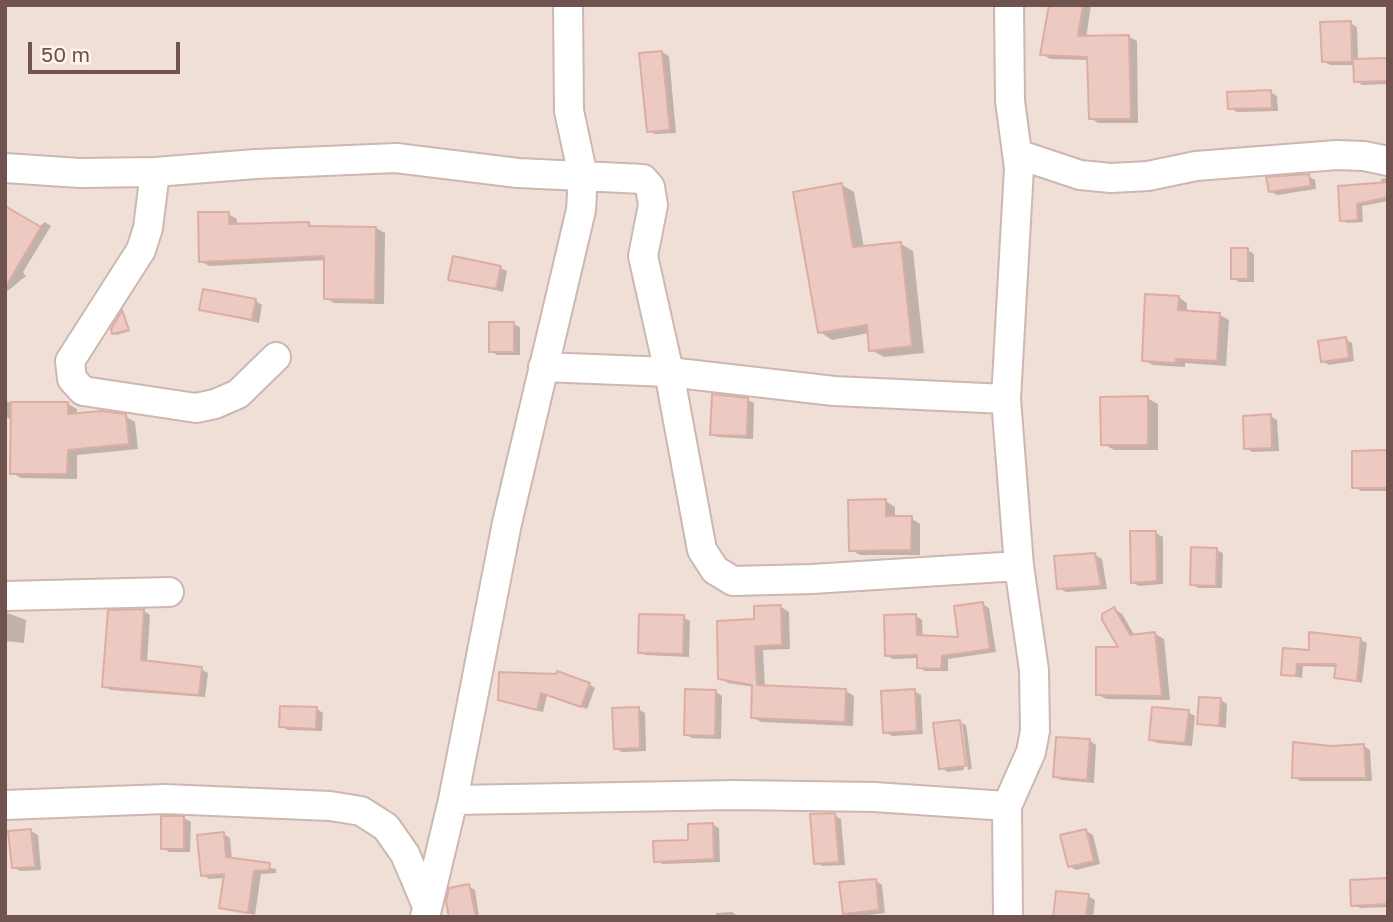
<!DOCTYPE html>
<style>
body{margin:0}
#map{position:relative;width:1393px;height:922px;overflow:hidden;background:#faeee7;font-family:"Golos Text",sans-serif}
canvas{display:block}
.frame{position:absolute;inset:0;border:7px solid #70534e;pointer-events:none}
.scale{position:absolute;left:28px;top:42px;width:152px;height:32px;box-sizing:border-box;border:4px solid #70534e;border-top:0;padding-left:9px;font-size:21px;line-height:24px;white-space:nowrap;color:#70534e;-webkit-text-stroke:5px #fdf3ec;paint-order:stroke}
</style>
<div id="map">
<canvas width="1393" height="922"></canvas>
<div class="frame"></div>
<div class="scale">50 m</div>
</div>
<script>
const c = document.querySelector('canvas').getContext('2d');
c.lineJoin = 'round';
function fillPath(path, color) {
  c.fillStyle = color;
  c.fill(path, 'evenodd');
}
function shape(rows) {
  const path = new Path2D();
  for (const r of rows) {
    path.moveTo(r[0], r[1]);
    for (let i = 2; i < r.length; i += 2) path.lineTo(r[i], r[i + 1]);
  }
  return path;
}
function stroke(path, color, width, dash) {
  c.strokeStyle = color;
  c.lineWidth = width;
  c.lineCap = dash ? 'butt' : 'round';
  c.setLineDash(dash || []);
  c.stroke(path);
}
const residential = shape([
 [5,5,1388,5,1388,917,5,917]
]);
const shadow = shape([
 [1050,5,1091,5,1086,38,1129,37,1137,41,1138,123,1098,123,1090,118,1089,60,1050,59,1042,54],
 [1350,23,1357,27,1358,60,1388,60,1388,84,1362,85,1356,81,1355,65,1330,65,1323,61],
 [662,52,669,56,676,133,655,134,648,131],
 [1270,92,1277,96,1278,111,1237,112,1230,108],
 [1308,176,1315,180,1316,189,1277,195,1270,191],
 [1388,178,1388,201,1362,206,1363,222,1347,223,1342,220,1340,188,1382,185,1381,179],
 [842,185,854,192,864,248,901,244,913,251,924,353,884,357,871,350,869,333,832,340,820,332],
 [228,214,237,219,237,226,309,224,316,227,376,228,385,233,384,304,334,303,326,298,326,260,209,266,200,261],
 [45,222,51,226,23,272,26,276,5,293,5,253],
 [1247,250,1254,254,1254,282,1239,282,1233,278],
 [500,268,507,271,503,292,450,279],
 [1178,297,1187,303,1187,313,1220,315,1229,320,1226,366,1185,363,1185,367,1153,365,1144,360],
 [256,301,262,305,259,323,201,309],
 [123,312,130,331,116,335,112,329],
 [513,324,520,327,520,355,497,355,491,351],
 [1345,339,1352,343,1354,361,1329,365,1322,361],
 [1147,398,1158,404,1158,450,1114,450,1103,444],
 [5,400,11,403,68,404,77,409,77,415,125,416,135,422,138,449,77,455,77,479,21,478,12,473,12,420,5,416],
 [748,400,754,403,753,439,718,437,711,434],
 [1270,416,1277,420,1279,451,1252,452,1246,448],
 [1388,452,1388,491,1361,491,1354,487],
 [885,501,895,507,895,518,911,518,920,524,920,555,860,555,851,550],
 [1156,533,1163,537,1163,584,1139,586,1132,582],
 [1216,550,1223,553,1222,588,1198,588,1192,584],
 [1095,555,1102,559,1107,589,1066,592,1059,588],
 [982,604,989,608,996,652,948,659,948,671,925,671,918,667,919,658,893,659,886,655,916,616,922,620,923,637,960,639],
 [781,607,789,612,790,649,763,650,765,687,846,691,854,696,853,726,761,722,752,717,754,687,728,683,720,678,756,621],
 [1114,609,1122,614,1135,636,1155,634,1164,639,1170,700,1106,699,1097,694,1121,649],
 [144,611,150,615,147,663,201,669,208,673,205,697,111,690,104,686],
 [5,612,26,620,24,643,5,641],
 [683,617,690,621,689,657,646,655,640,652],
 [1361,640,1367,643,1362,683,1336,677,1337,667,1303,666,1302,678,1283,674,1310,652],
 [589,684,595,688,587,709,547,695,543,712,500,699],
 [914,691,921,695,923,734,892,736,885,732],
 [716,692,722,696,721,739,692,738,685,734],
 [1221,700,1227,704,1226,728,1198,723],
 [317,709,323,713,322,731,288,730,281,726],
 [638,709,645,713,646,751,622,752,615,748],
 [1188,712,1195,716,1192,746,1157,743,1151,739],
 [959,721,966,725,972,769,968,770,962,723,958,723,964,770,948,772,941,768,935,725],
 [1090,741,1096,745,1094,783,1061,780,1055,777],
 [1364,746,1370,750,1372,781,1300,781,1294,777,1330,747],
 [834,815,841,819,845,865,822,866,816,862],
 [184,818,191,822,190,852,169,852,163,848],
 [712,824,719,828,720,862,663,864,656,861],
 [31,831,38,835,41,870,20,871,13,867],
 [1086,831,1093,835,1100,864,1076,870,1069,866],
 [224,834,230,838,232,860,276,869,276,873,261,874,255,915,221,907,225,878,209,879,203,875],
 [1388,880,1388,907,1360,908,1353,904],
 [876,881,882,885,885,913,851,917,845,913],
 [468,886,475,890,479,917,443,917,450,916],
 [1088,896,1095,900,1093,917,1055,917],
 [732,912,739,917,716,917,716,913]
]);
const building = shape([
 [1049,5,1083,5,1078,36,1129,35,1131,119,1089,119,1087,57,1040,55,1049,5],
 [1351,21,1352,62,1322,62,1320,22,1351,21],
 [662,51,670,130,647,132,639,53,662,51],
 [1388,58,1388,81,1354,82,1353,59,1388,58],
 [1271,90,1272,108,1228,109,1227,92,1271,90],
 [1309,174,1311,186,1269,192,1266,177,1309,174],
 [1388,182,1388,197,1357,204,1358,220,1340,221,1338,186,1388,182],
 [842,183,853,247,901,242,912,346,869,351,867,325,818,333,793,192,842,183],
 [5,206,41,227,5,288,5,206],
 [198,212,229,212,229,224,309,222,309,226,376,227,375,300,324,299,324,256,199,262,198,212],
 [1231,248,1248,248,1248,279,1231,279,1231,248],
 [453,256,501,266,496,289,448,280,453,256],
 [203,289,256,299,252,320,199,310,203,289],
 [1145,294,1179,296,1178,310,1220,313,1217,361,1176,359,1176,363,1142,361,1145,294],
 [122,310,129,330,112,334,111,329,122,310],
 [489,322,514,322,514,352,489,352,489,322],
 [1346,337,1349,358,1321,362,1318,341,1346,337],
 [712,394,748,398,747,436,710,435,712,394],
 [1148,396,1148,445,1101,445,1100,397,1148,396],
 [11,402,68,402,68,414,101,411,126,414,129,444,68,450,67,474,10,474,11,402],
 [1271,414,1272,448,1244,449,1243,416,1271,414],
 [1388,450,1388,488,1352,488,1352,451,1388,450],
 [886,499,886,516,912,516,911,550,849,551,848,500,886,499],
 [1130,531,1156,531,1157,581,1131,583,1130,531],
 [1191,547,1217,548,1216,586,1190,585,1191,547],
 [1095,553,1101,586,1057,589,1054,556,1095,553],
 [983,602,990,649,942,656,941,669,917,668,917,655,885,656,884,615,916,614,917,635,958,637,954,606,983,602],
 [781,605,782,645,755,646,757,685,846,689,845,722,751,718,752,685,718,679,717,621,754,619,754,606,781,605],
 [1114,607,1130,635,1155,632,1162,696,1096,695,1096,647,1118,647,1102,620,1102,614,1114,607],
 [144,609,141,660,202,667,199,695,102,687,108,610,144,609],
 [639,614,684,615,683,654,638,653,639,614],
 [1309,632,1361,638,1357,681,1334,678,1336,664,1297,664,1296,676,1281,675,1283,648,1309,650,1309,632],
 [557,671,590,683,581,707,541,693,537,710,498,700,499,672,556,674,557,671],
 [685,689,716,690,715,736,684,735,685,689],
 [915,689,917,731,883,733,881,691,915,689],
 [1199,697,1221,698,1219,726,1197,724,1199,697],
 [280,706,317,707,316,729,279,727,280,706],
 [639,707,640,748,614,749,612,708,639,707],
 [1152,707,1189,710,1185,743,1149,740,1152,707],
 [960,720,966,766,939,769,933,723,960,720],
 [1056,737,1090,739,1087,780,1053,777,1056,737],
 [1293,742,1331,746,1364,744,1366,778,1292,778,1293,742],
 [835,813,839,862,814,864,810,814,835,813],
 [161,816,184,816,184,849,161,849,161,816],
 [713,823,714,859,654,862,653,841,688,840,688,824,713,823],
 [31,829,35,867,12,868,8,831,31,829],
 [1086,829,1094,861,1068,867,1060,835,1086,829],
 [224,832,226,857,270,863,269,870,254,871,248,913,219,908,224,874,201,876,197,835,224,832],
 [1387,878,1388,904,1351,906,1350,880,1387,878],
 [876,879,879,910,843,914,839,882,876,879],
 [469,884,476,917,449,917,446,901,449,888,469,884],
 [1056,891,1089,894,1086,917,1053,917,1056,891]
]);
const minor = shape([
 [1017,154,1080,175,1111,178,1148,176,1196,166,1337,155,1364,156,1388,161],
 [5,168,80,173,155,172,256,164,396,158,518,173,643,179,650,187,653,205,643,256,669,372,702,550,715,570,733,581,812,579,1019,566],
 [155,172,148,228,141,250,70,361,72,379,83,391,196,408,215,404,238,394,276,357],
 [543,367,669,372,834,391,1006,399],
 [5,596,169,592],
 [453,800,735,795,874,797,1007,806],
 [5,805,165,799,330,806,361,811,386,827,405,854,427,906],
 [425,917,453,800,507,523,581,210,583,176,569,111,568,5],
 [1008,917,1007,806,1031,752,1035,731,1034,670,1019,566,1006,399,1019,168,1010,101,1009,5]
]);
fillPath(residential, '#f0dfd6');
fillPath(shadow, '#0003');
fillPath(building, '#ecc9c1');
stroke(building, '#ddada4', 2);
stroke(minor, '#ccb7b1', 32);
stroke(minor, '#fff', 28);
</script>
